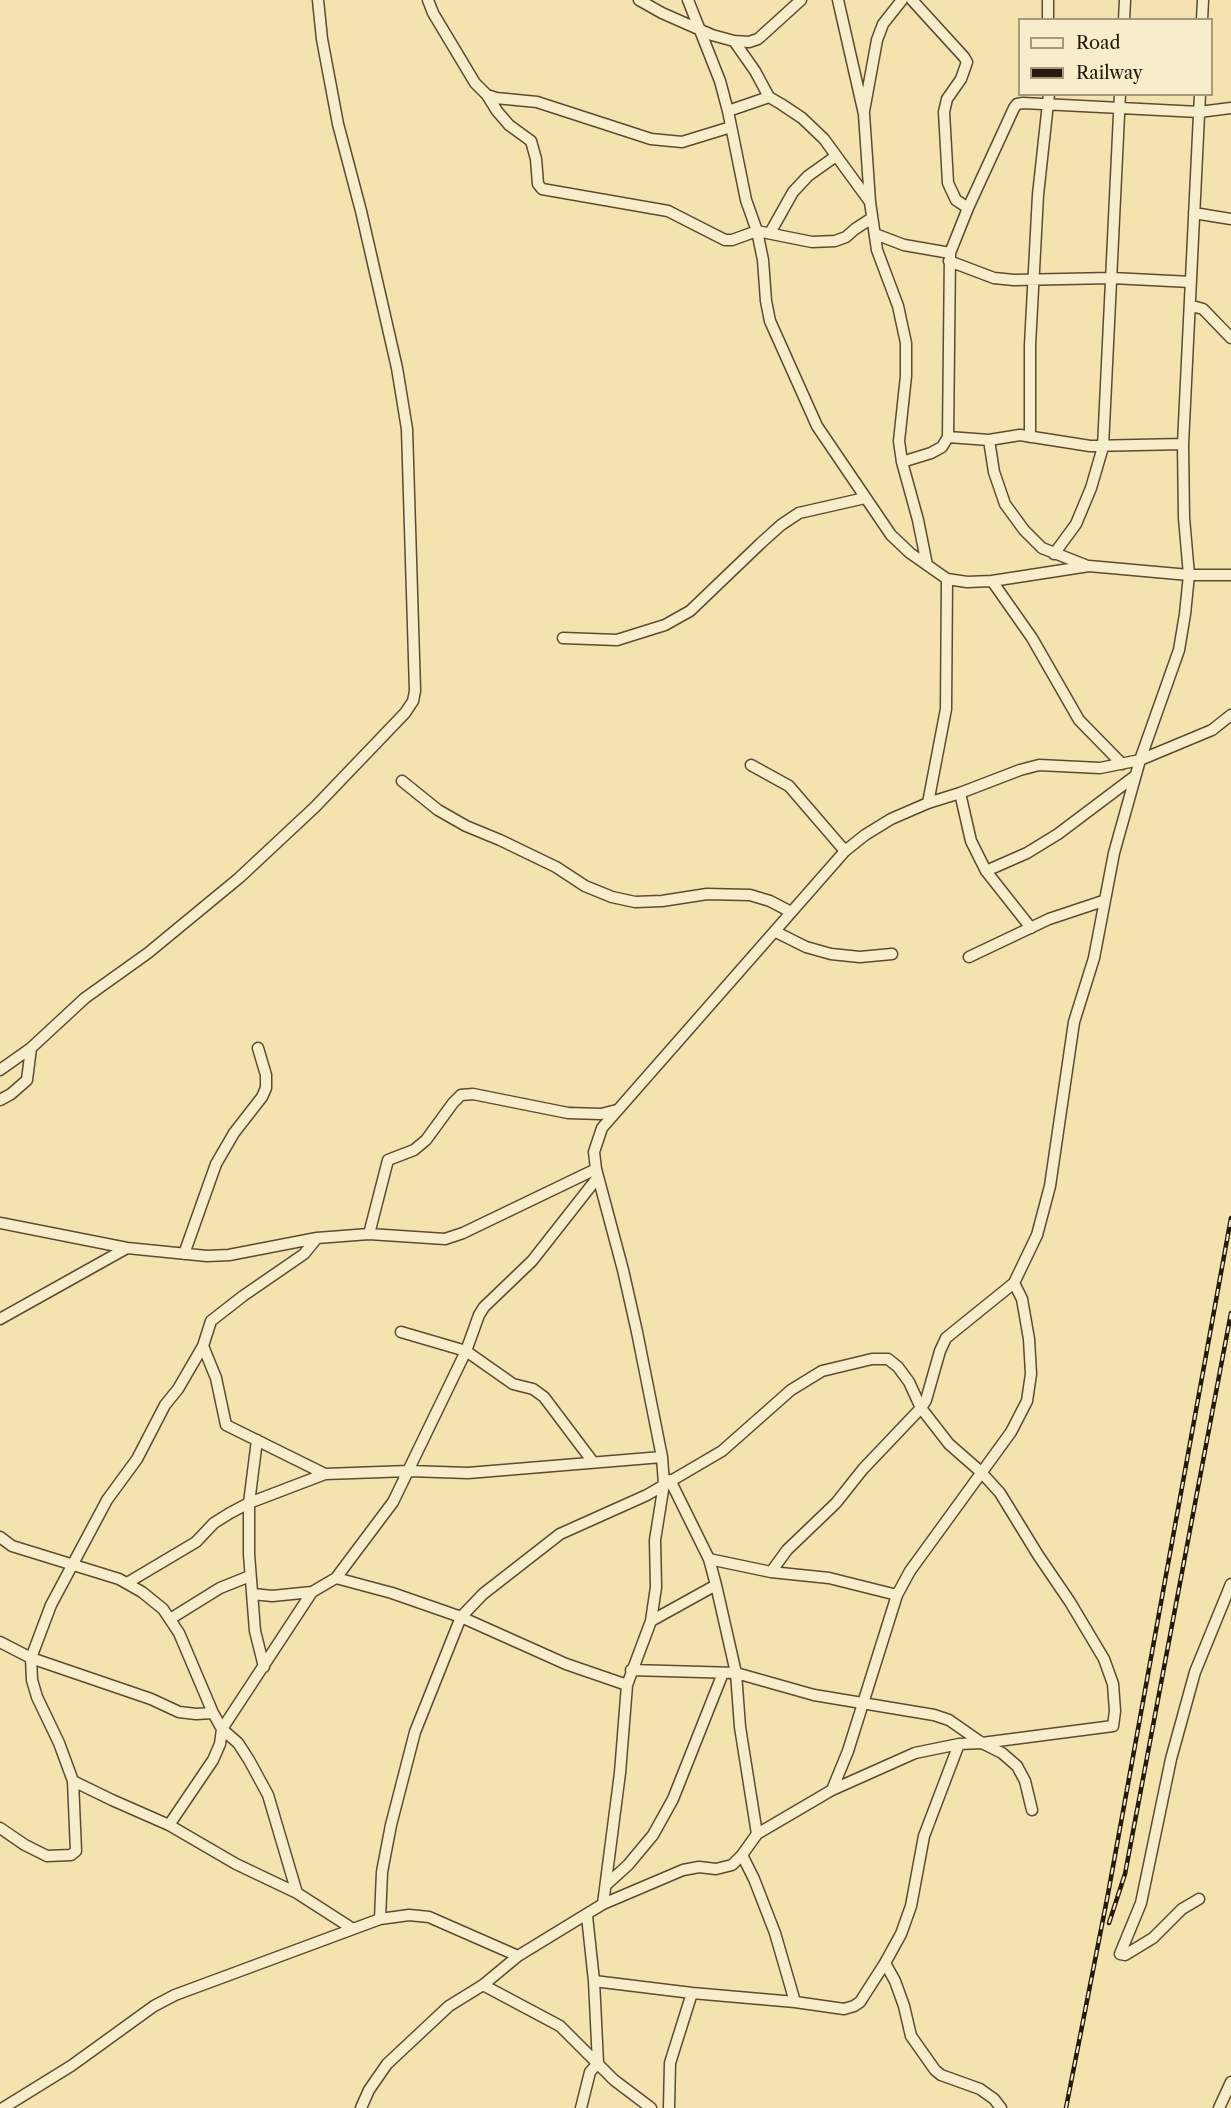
<!DOCTYPE html>
<style>
body{margin:0}
#map{position:relative;width:1231px;height:2108px;overflow:hidden;background:#f4e3af;font-family:"Libre Caslon Text",serif}
canvas{display:block}
.legend{position:absolute;left:1018px;top:18px;width:195px;height:78px;box-sizing:border-box;background:#f8edcb;border:2px solid #a4987f;margin:0;padding:8px 10px;list-style:none;font-size:18px;color:#26180c}
.legend li{display:flex;align-items:center;gap:12px;height:30px}
.legend b{width:30px;border:2px solid #a4987f}
</style>
<div id="map">
<canvas width="1231" height="2108"></canvas>
<ul class="legend">
<li><b style="height:8px;background:#f8edcb"></b>Road</li>
<li><b style="height:8px;background:#26180c"></b>Railway</li>
</ul>
</div>
<script>
const c = document.querySelector('canvas').getContext('2d');
c.lineJoin = 'round';
function shape(rows) {
  const path = new Path2D();
  for (const r of rows) {
    path.moveTo(r[0], r[1]);
    for (let i = 2; i < r.length; i += 2) path.lineTo(r[i], r[i + 1]);
  }
  return path;
}
function stroke(path, color, width, dash) {
  c.strokeStyle = color;
  c.lineWidth = width;
  c.lineCap = dash ? 'butt' : 'round';
  c.setLineDash(dash || []);
  c.stroke(path);
}
const minor = shape([
 [428,0,433,13,475,83,487,95,496,98,537,102,651,139,682,142,731,127],
 [639,0,662,13,712,35,734,41,749,42,758,39,801,0],
 [688,0,720,81,728,111,746,200,757,231,763,260,766,301,770,321,817,426,891,535,910,553,947,579,967,582,992,581,1089,566,1189,575,1231,575],
 [838,0,864,114,870,202,877,250,898,306,906,343,906,376,899,441,902,462,918,520,927,565],
 [912,0,964,57,967,62,961,79,947,99,944,112,948,183,956,200,968,208],
 [1048,0,1048,20],
 [1124,20,1125,0],
 [1202,20,1203,0],
 [734,41,755,71,769,97],
 [487,95,497,111,509,125,531,141,536,159,538,184,542,189,668,211,725,240,732,240,757,231,812,242,835,241,846,237,855,229,872,218],
 [728,111,769,97,781,104,802,118,824,139,870,202],
 [864,111,877,40,883,24,902,0],
 [1194,213,1231,219],
 [770,233,793,192,808,176,836,156],
 [875,234,904,245,950,253],
 [949,261,994,278,1014,280,1112,278,1191,282],
 [1190,308,1196,307,1203,309,1231,338],
 [948,437,950,253,968,208,1014,108,1017,104,1023,103,1199,112,1231,108],
 [1030,437,1030,345,1038,195,1049,94],
 [989,440,994,472,1005,504,1024,530,1042,548,1085,565],
 [902,462,931,453,942,447,948,437,989,440,1020,435,1090,446,1183,444],
 [1054,554,1076,524,1091,488,1103,447,1120,94],
 [992,581,1032,638,1079,720,1122,764],
 [563,638,617,640,665,625,690,611,761,543,781,525,799,513,865,498],
 [751,765,789,786,845,851],
 [402,781,438,810,466,826,500,840,556,867,585,886,612,897,635,902,662,901,707,894,750,895,770,901,791,912],
 [960,793,971,841,986,871,1031,928],
 [928,803,946,709,947,579],
 [986,871,1027,853,1058,834,1135,776],
 [776,932,806,947,831,954,860,957,892,954],
 [969,957,1049,919,1103,901],
 [0,1070,31,1048,85,998,148,953,239,878,315,807,405,713,413,701,415,691,407,429,397,368,361,211,338,124,322,39,318,0],
 [0,1100,11,1094,27,1080,31,1048],
 [0,1223,127,1248,207,1256,229,1255,317,1238,369,1234,445,1239,463,1233,596,1169],
 [369,1234,388,1160,414,1150,426,1140,453,1103,461,1095,473,1094,568,1113,601,1114,617,1110],
 [184,1254,216,1164,234,1133,262,1097,266,1088,266,1075,258,1048],
 [0,1319,127,1248],
 [401,1332,466,1351,513,1384,533,1389,544,1397,593,1462],
 [203,1346,216,1378,226,1425,325,1474],
 [257,1440,249,1503,249,1554,255,1631,264,1667],
 [670,1480,709,1559,716,1585,736,1673,740,1727,757,1834],
 [0,1537,12,1546,119,1579,142,1592,163,1609,179,1633,213,1713,222,1729,238,1743,249,1760,268,1795,297,1893],
 [709,1559,771,1572,829,1578,897,1595],
 [771,1572,787,1550,836,1503,863,1469,921,1408,926,1400,940,1351,946,1338,1014,1283,1037,1235,1050,1186,1074,1022,1094,958,1114,853,1140,760,1179,650,1185,614,1189,575,1184,518,1183,444,1200,94],
 [336,1578,392,1593,461,1617,566,1664,627,1685],
 [127,1583,196,1542,214,1523,230,1513,249,1503,325,1474,409,1471,468,1473,662,1457],
 [253,1594,272,1596,312,1592,336,1578,393,1502,466,1351,479,1315,484,1307,532,1261,598,1177],
 [170,1619,220,1588,250,1576],
 [651,1621,716,1585],
 [0,1642,31,1658,151,1699,179,1712,196,1714,213,1713],
 [631,1670,736,1673,814,1695,934,1715,949,1720,982,1743,1002,1753,1017,1766,1025,1781,1032,1810],
 [73,1781,112,1800,169,1825,236,1864,297,1893,353,1929],
 [832,1790,848,1751,897,1595,910,1571,1011,1432,1027,1401,1031,1374,1029,1339,1022,1299,1014,1283],
 [169,1825,213,1760,220,1744,222,1729,312,1592],
 [0,1828,25,1845,47,1856,71,1855,76,1851,73,1781,59,1743,37,1697,32,1680,31,1658,51,1605,107,1500,137,1459,165,1405,178,1389,203,1346,211,1321,243,1296,304,1254,317,1238],
 [742,1855,754,1879,775,1933,795,2002],
 [606,1885,628,1865,653,1835,673,1799,723,1673],
 [1199,1899,1182,1909,1153,1938,1125,1955,1120,1954,1141,1903,1171,1759,1195,1672,1231,1584],
 [380,1919,382,1872,391,1825,415,1732,461,1617,483,1594,560,1534,647,1495,722,1451,791,1390,822,1371,872,1359,888,1359,898,1367,909,1382,921,1408,949,1444,981,1472,1000,1493,1038,1555,1070,1602,1104,1659,1113,1684,1115,1711,1113,1726,982,1743,959,1744,915,1753,832,1790,757,1834,742,1855,732,1865,716,1869,699,1867,683,1870,603,1904],
 [885,1963,895,1981,904,2006,911,2036,935,2070,941,2075,980,2089,994,2099,1001,2108],
 [594,1981,692,1993,795,2002,844,2009,854,2006,860,2002,885,1963,901,1934,911,1906,924,1836,959,1744],
 [483,1985,560,2026,614,2080,651,2108],
 [3,2108,71,2066,154,2006,175,1995,380,1919,409,1915,429,1917,518,1956],
 [361,2108,369,2090,387,2064,449,2006,483,1985,518,1956,603,1904,620,1773,627,1685,651,1621,656,1587,655,1540,664,1484,662,1457,637,1332,623,1270,596,1169,594,1152,602,1128,845,851,865,835,891,819,928,803,960,793,1020,770,1039,765,1100,768,1140,760,1212,730,1231,715],
 [581,2108,590,2072,598,2063,594,1981,587,1916],
 [669,2108,670,2063,692,1993],
 [1219,2108,1231,2082]
]);
const rail = shape([
 [1109,1923,1125,1874,1231,1313],
 [1066,2108,1108,1894,1231,1218]
]);
stroke(minor, '#5a4b35', 13);
stroke(minor, '#f8edcb', 10);
stroke(rail, '#26180c', 4.5);
stroke(rail, '#f8edcb', 2, [7]);
</script>
